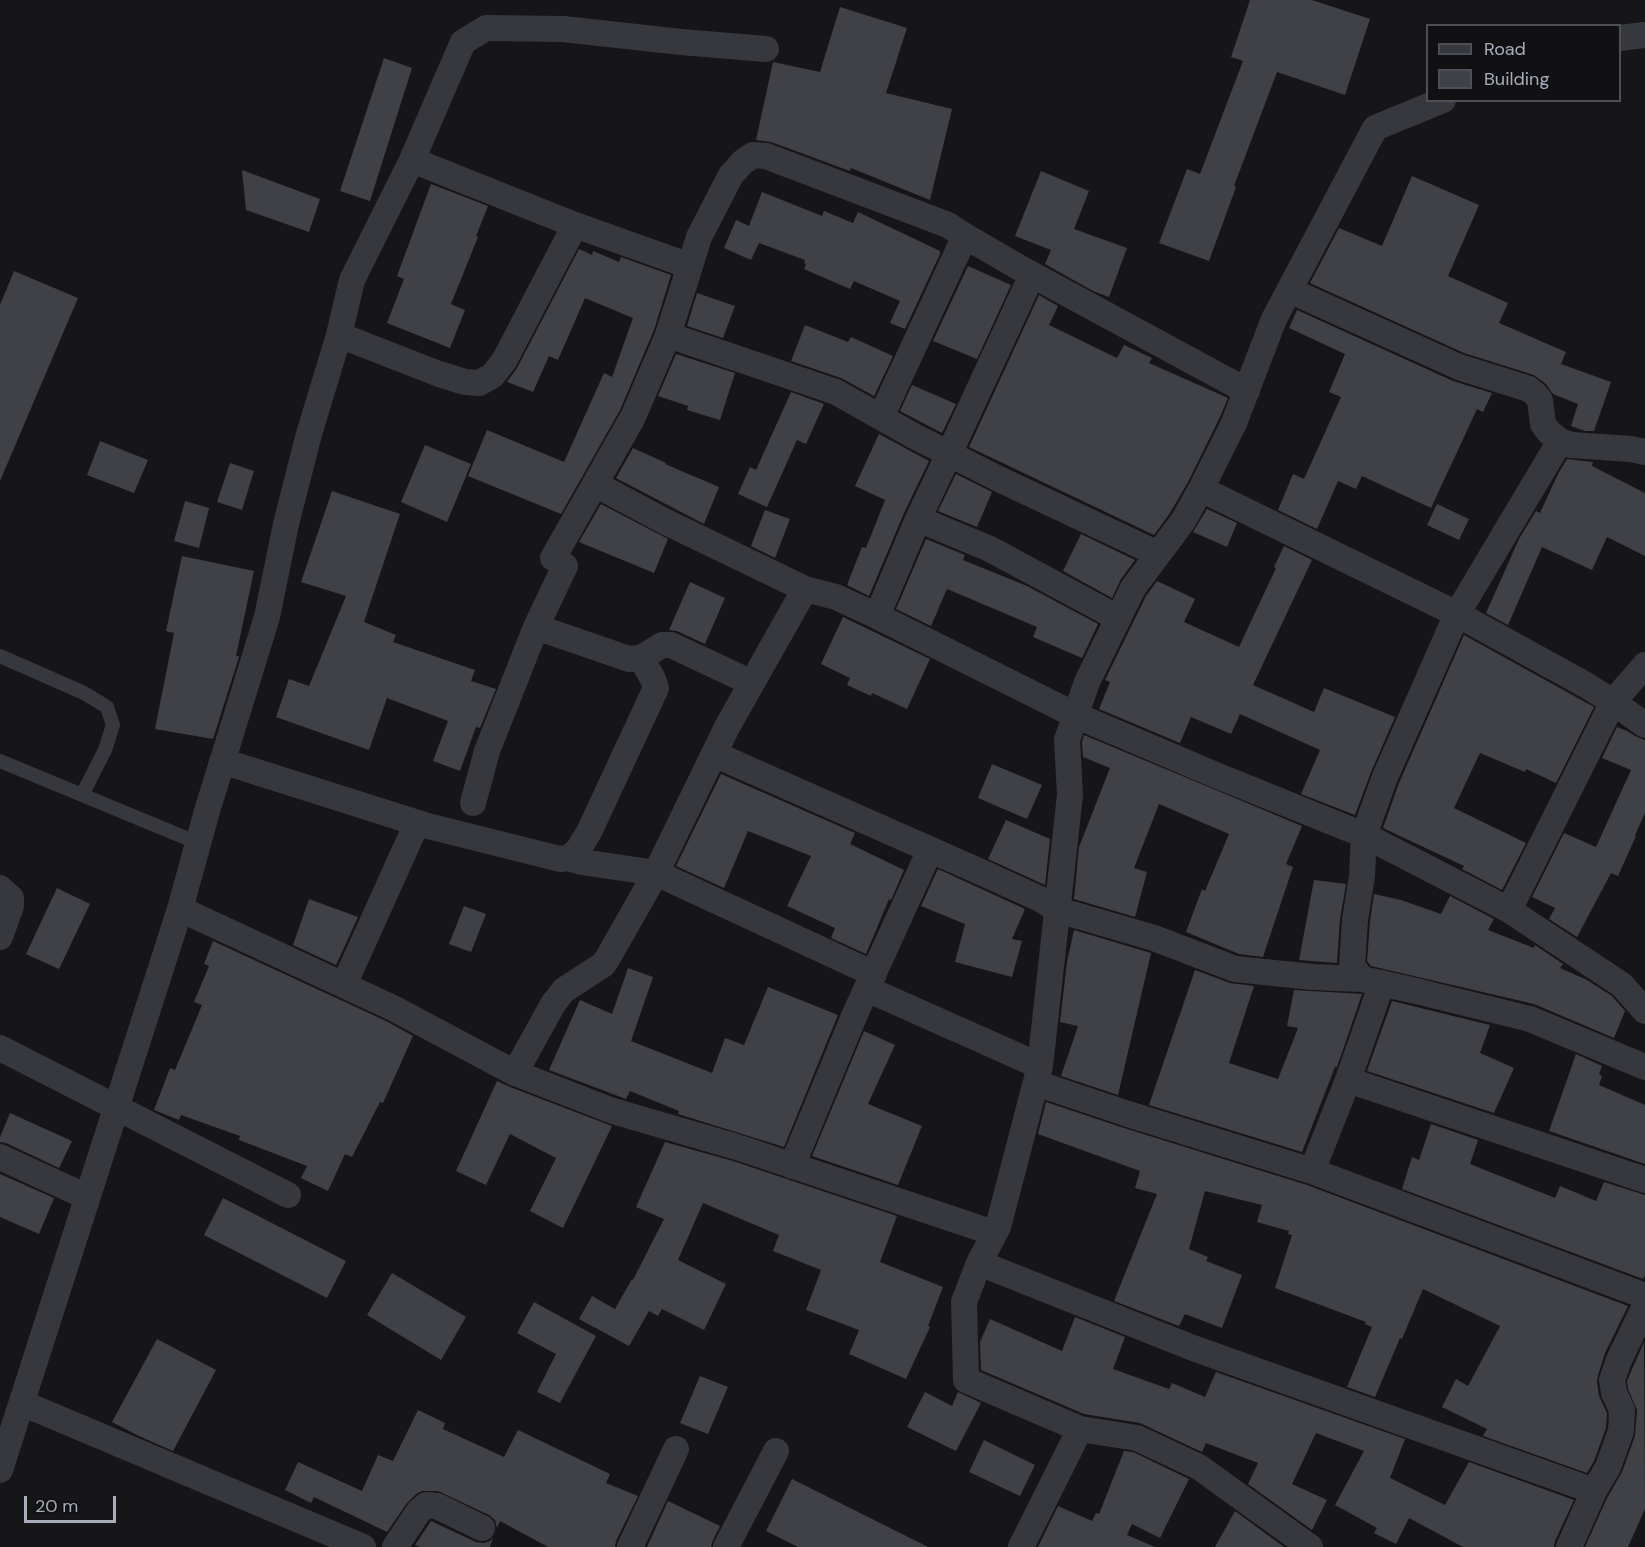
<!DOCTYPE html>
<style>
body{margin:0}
#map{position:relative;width:1645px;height:1547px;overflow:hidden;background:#161619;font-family:"DM Sans",sans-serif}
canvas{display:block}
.legend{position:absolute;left:1426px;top:24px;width:195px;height:78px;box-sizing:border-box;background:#111114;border:2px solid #4d4f56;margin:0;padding:8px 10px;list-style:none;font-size:18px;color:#a7adba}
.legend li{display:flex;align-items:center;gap:12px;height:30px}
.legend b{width:30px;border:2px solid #4d4f56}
.scale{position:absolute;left:24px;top:1496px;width:92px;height:27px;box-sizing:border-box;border:3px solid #a7adba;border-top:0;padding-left:8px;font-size:18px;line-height:21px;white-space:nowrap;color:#a7adba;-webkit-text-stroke:4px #111114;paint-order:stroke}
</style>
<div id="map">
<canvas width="1645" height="1547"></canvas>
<ul class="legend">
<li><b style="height:8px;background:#37383e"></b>Road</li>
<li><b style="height:16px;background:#404146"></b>Building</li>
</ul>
<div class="scale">20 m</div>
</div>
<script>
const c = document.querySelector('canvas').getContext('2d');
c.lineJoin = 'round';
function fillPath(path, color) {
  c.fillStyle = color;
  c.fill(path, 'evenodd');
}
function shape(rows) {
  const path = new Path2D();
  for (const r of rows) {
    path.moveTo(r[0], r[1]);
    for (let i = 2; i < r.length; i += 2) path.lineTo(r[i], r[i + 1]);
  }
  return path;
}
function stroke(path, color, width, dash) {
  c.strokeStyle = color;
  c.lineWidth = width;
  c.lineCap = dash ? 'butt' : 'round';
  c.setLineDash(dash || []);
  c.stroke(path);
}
const building = shape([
 [1250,0,1312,0,1370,19,1345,95,1277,72,1234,186,1236,187,1209,261,1159,243,1187,169,1200,174,1243,61,1231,57],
 [840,7,907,28,886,93,952,109,930,200,851,168,850,171,771,142,756,140,773,62,820,72],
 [384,58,412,68,370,201,340,191],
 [242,170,320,199,309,232,246,210],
 [1041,171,1089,191,1074,229,1127,248,1109,297,1093,291,1045,264,1051,250,1015,236],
 [1412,176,1479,205,1448,276,1508,303,1499,323,1566,352,1561,364,1611,382,1594,431,1585,431,1571,426,1578,404,1553,394,1546,384,1534,375,1464,353,1310,283,1339,228,1382,246],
 [431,184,488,206,476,236,478,237,451,304,465,310,450,348,387,323,404,279,397,276],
 [762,192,822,216,824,211,853,223,858,212,940,251,940,254,905,329,890,323,900,301,854,281,850,289,804,269,806,264,804,263,805,260,759,243,751,260,724,248,736,220,749,226],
 [579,249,592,255,593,251,619,262,621,257,671,275,654,330,620,410,561,514,468,476,487,430,564,462,604,373,612,377,633,318,585,298,558,360,549,356,533,392,507,382,517,368],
 [968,266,1011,285,977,359,933,341],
 [14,271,78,298,0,481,0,305],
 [697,293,735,306,723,338,687,326],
 [1039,295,1058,306,1049,325,1117,358,1124,345,1152,358,1149,363,1228,398,1220,417,1188,482,1170,513,1154,535,969,447],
 [1297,310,1453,381,1492,393,1483,412,1477,409,1431,508,1362,476,1356,489,1338,481,1317,529,1278,510,1293,474,1304,479,1341,397,1329,392,1345,354,1289,328],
 [805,325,848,342,851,337,893,356,874,396,841,378,791,361],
 [676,354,735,373,720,420,687,410,688,406,658,396],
 [912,385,956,404,942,433,900,411],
 [791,392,824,404,806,444,797,440,767,507,738,494,750,467,756,470],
 [879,434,929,461,904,513,869,596,847,585,862,547,866,548,885,500,855,486],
 [100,441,148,460,134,493,87,475],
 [425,445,471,464,447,522,401,502],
 [633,448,666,463,665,464,719,487,704,524,616,478],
 [1567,459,1593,462,1592,466,1645,493,1645,556,1607,537,1592,570,1542,547,1508,625,1486,613,1519,539,1536,511,1540,513,1558,474],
 [230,463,254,471,242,510,217,502],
 [956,474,992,492,977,527,938,511],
 [332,491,400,514,364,622,396,635,393,642,475,670,471,681,496,689,480,728,476,727,460,771,433,761,448,721,387,698,369,750,276,717,289,679,309,686,346,596,301,582],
 [185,501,209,508,199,548,174,541],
 [601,504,668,539,654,573,579,542],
 [1437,504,1469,519,1459,540,1427,525],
 [1207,509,1237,523,1227,547,1193,532],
 [765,510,790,519,775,558,751,546],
 [1081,534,1135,560,1121,579,1112,598,1063,571],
 [926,539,965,555,963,560,1027,586,1098,624,1082,658,1033,637,1037,627,947,589,931,626,896,609],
 [1284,546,1312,560,1253,685,1314,712,1324,688,1395,717,1371,772,1355,815,1301,794,1320,750,1240,714,1231,734,1191,717,1180,743,1099,709,1110,682,1105,680,1146,596,1157,581,1195,599,1184,622,1239,647,1276,568,1274,567],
 [182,556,254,571,236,656,239,656,238,660,213,739,155,729,174,633,166,631],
 [690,582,725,598,705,644,677,631,669,630],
 [843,617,930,659,907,709,872,693,871,696,847,685,850,678,821,664],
 [1464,635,1594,707,1556,783,1526,769,1525,772,1480,753,1454,808,1526,843,1502,890,1462,869,1464,866,1383,828,1399,783],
 [1617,727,1627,731,1637,737,1645,740,1645,813,1635,835,1636,836,1618,876,1611,873,1577,937,1549,919,1555,908,1532,897,1564,833,1596,847,1631,770,1602,758],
 [1084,735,1302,826,1286,864,1293,867,1263,957,1239,954,1186,932,1202,889,1205,891,1229,834,1159,804,1134,868,1147,872,1135,917,1074,899,1079,847,1110,768,1083,757,1082,742],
 [992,764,1042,785,1027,819,978,798],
 [721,774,855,833,850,844,904,870,891,900,889,899,866,954,831,938,835,928,787,906,811,856,748,831,724,888,676,866],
 [1006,820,1050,839,1045,885,988,859],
 [938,869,1025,909,1012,939,1022,941,1012,977,955,962,965,924,921,906],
 [1314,880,1346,884,1340,919,1337,963,1299,960],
 [57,888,90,904,59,969,26,954],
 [1374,894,1401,900,1441,914,1450,896,1494,919,1488,930,1534,948,1535,945,1563,964,1560,968,1587,980,1612,996,1625,1011,1614,1038,1534,1004,1371,966,1367,961,1370,922],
 [309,899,358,917,336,965,293,945],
 [464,906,486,914,471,952,449,944],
 [1074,930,1151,953,1118,1095,1061,1076,1078,1026,1060,1022,1067,962],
 [213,941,386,1021,413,1036,383,1103,380,1102,352,1157,345,1154,328,1191,301,1178,307,1166,239,1140,240,1136,181,1115,179,1120,154,1110,170,1068,175,1070,202,1005,194,1002,209,966,204,964],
 [628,968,653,977,631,1041,712,1073,725,1038,744,1045,768,987,838,1015,784,1147,678,1114,679,1111,630,1091,626,1099,549,1070,580,1000,612,1014],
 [1195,970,1230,983,1254,986,1229,1063,1278,1079,1298,1028,1287,1026,1294,990,1362,994,1337,1067,1335,1067,1302,1152,1149,1105],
 [1392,1001,1490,1025,1480,1053,1514,1068,1494,1113,1367,1071],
 [864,1031,895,1045,868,1104,922,1126,898,1185,812,1156],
 [1576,1054,1602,1066,1599,1074,1602,1076,1599,1085,1645,1105,1645,1164,1549,1131],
 [497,1081,510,1087,612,1126,563,1228,530,1211,556,1158,510,1134,486,1185,456,1171],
 [1046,1102,1124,1128,1307,1185,1628,1306,1605,1353,1598,1375,1597,1382,1599,1396,1607,1413,1606,1428,1594,1461,1587,1473,1483,1436,1487,1429,1442,1407,1456,1379,1468,1386,1500,1326,1423,1289,1402,1339,1400,1338,1375,1397,1347,1387,1372,1327,1365,1324,1366,1322,1275,1288,1292,1235,1288,1234,1289,1231,1257,1222,1262,1205,1205,1191,1189,1249,1208,1257,1206,1261,1242,1275,1222,1328,1185,1314,1179,1326,1114,1301,1157,1194,1135,1188,1140,1171,1038,1134],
 [10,1113,72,1141,59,1168,6,1143,0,1142,0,1137],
 [1431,1124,1478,1140,1470,1164,1555,1198,1560,1186,1596,1201,1604,1182,1645,1195,1645,1275,1643,1279,1402,1189,1412,1157,1419,1160],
 [665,1142,733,1161,897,1216,880,1262,943,1287,928,1326,930,1327,906,1379,849,1354,859,1330,806,1310,821,1270,773,1251,779,1235,703,1203,678,1260,726,1284,704,1330,662,1309,658,1316,649,1311,629,1346,579,1319,592,1296,615,1309,632,1279,633,1280,664,1219,636,1207],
 [0,1174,54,1198,39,1234,0,1217],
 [223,1198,346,1261,327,1298,204,1235],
 [392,1273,466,1317,441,1360,367,1315],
 [534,1302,596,1336,560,1403,537,1392,556,1354,517,1333],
 [1075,1317,1125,1337,1113,1369,1169,1389,1172,1383,1205,1397,1216,1372,1405,1439,1390,1478,1445,1505,1469,1462,1574,1500,1555,1541,1554,1547,1463,1547,1409,1518,1396,1544,1374,1533,1377,1528,1335,1505,1364,1451,1316,1433,1292,1484,1327,1500,1312,1530,1248,1484,1258,1463,1206,1443,1202,1452,1140,1423,1084,1414,981,1370,980,1342,990,1319,1062,1351],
 [157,1339,216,1370,173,1451,139,1436,112,1422],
 [1644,1342,1645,1509,1628,1547,1585,1547,1607,1498,1622,1472,1635,1436,1637,1410,1628,1389,1627,1381],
 [700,1376,728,1387,708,1434,680,1423],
 [925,1392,952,1406,958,1392,981,1403,956,1451,907,1427],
 [418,1410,445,1423,443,1429,504,1457,518,1430,610,1474,606,1483,638,1496,616,1541,615,1547,548,1547,500,1521,497,1528,495,1520,489,1515,438,1491,422,1491,416,1494,407,1503,387,1532,314,1497,311,1503,285,1490,298,1462,362,1491,378,1455,393,1461],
 [984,1440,1035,1465,1020,1496,969,1472],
 [1124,1451,1133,1452,1189,1479,1160,1538,1132,1524,1127,1535,1155,1547,1038,1547,1058,1506,1092,1521,1096,1513,1099,1514],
 [792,1479,928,1547,798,1547,766,1531],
 [668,1501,720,1526,713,1540,711,1547,647,1547],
 [1235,1511,1284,1547,1215,1547],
 [431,1521,476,1542,484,1543,490,1541,493,1537,490,1547,420,1547,415,1545]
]);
const lane = shape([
 [0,656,84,693,107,707,113,725,105,750,82,795],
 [0,761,198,843]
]);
const street = shape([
 [1620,38,1645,35],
 [412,160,575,225,690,266,699,237,731,175,743,162,753,155,766,156,948,225,965,236,1020,268,1247,391],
 [1289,290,1459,367,1529,389,1536,395,1540,400,1543,424,1549,432,1560,441,1571,445,1631,449,1645,452],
 [339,335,439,374,465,382,479,383,492,376,504,361,575,225],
 [668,335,836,392,914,436,999,479,1158,554],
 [881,417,965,236],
 [595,484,666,522,805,589,836,597,877,616,1075,715,1218,776,1364,835,1509,910,1622,985,1645,1011],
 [1201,489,1457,614,1586,685,1613,702,1645,725],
 [918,519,990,549,1118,618],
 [553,558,633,417,668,335,690,266],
 [877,616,918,519,949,454,1032,275],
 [536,627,629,659,641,658,662,645,671,645,752,683],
 [714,754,983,873,1040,899,1058,910,1154,938,1235,969,1313,977,1362,979,1412,990,1530,1019,1645,1067],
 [222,761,424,825,560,859,569,858,578,850,589,832,656,688,653,679,641,658],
 [473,803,487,751,536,627,565,566],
 [569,858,582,862,656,873,874,974],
 [0,888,11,898,11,906,0,937],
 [180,909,393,1008,515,1073,613,1111,737,1147,994,1233],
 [1509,910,1613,702,1645,665],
 [1362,979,1352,966,1355,920,1362,876,1364,835,1385,777,1457,614,1560,441],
 [344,985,417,823],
 [867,989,1040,1066],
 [0,1048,288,1195],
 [515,1073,553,1004,564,990,604,964,610,954,656,873,727,727,805,589],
 [1348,1080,1645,1180],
 [1036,1083,1128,1114,1312,1171,1645,1296],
 [0,1157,87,1197],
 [792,1166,855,1014,930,850],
 [1312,1171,1348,1080,1382,983],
 [979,1263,1193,1348,1594,1491],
 [22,1403,363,1547],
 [1080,1429,1137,1438,1199,1467,1310,1547],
 [0,1470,180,909,207,811,267,617,286,524,309,434,339,335,352,280,412,160,463,42,486,28,563,29,681,42,766,49],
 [395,1547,419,1511,426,1505,437,1506,482,1528],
 [630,1547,676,1449],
 [726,1547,776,1451],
 [1021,1547,1080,1429,966,1380,964,1302,979,1263,998,1227,1040,1066,1070,795,1067,740,1087,682,1133,588,1183,521,1201,489,1234,423,1274,319,1375,128,1443,100],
 [1569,1547,1594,1491,1608,1467,1621,1431,1622,1410,1614,1393,1612,1380,1619,1360,1645,1306]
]);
fillPath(building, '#404146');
stroke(lane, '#37383e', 14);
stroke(street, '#37383e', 26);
</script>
